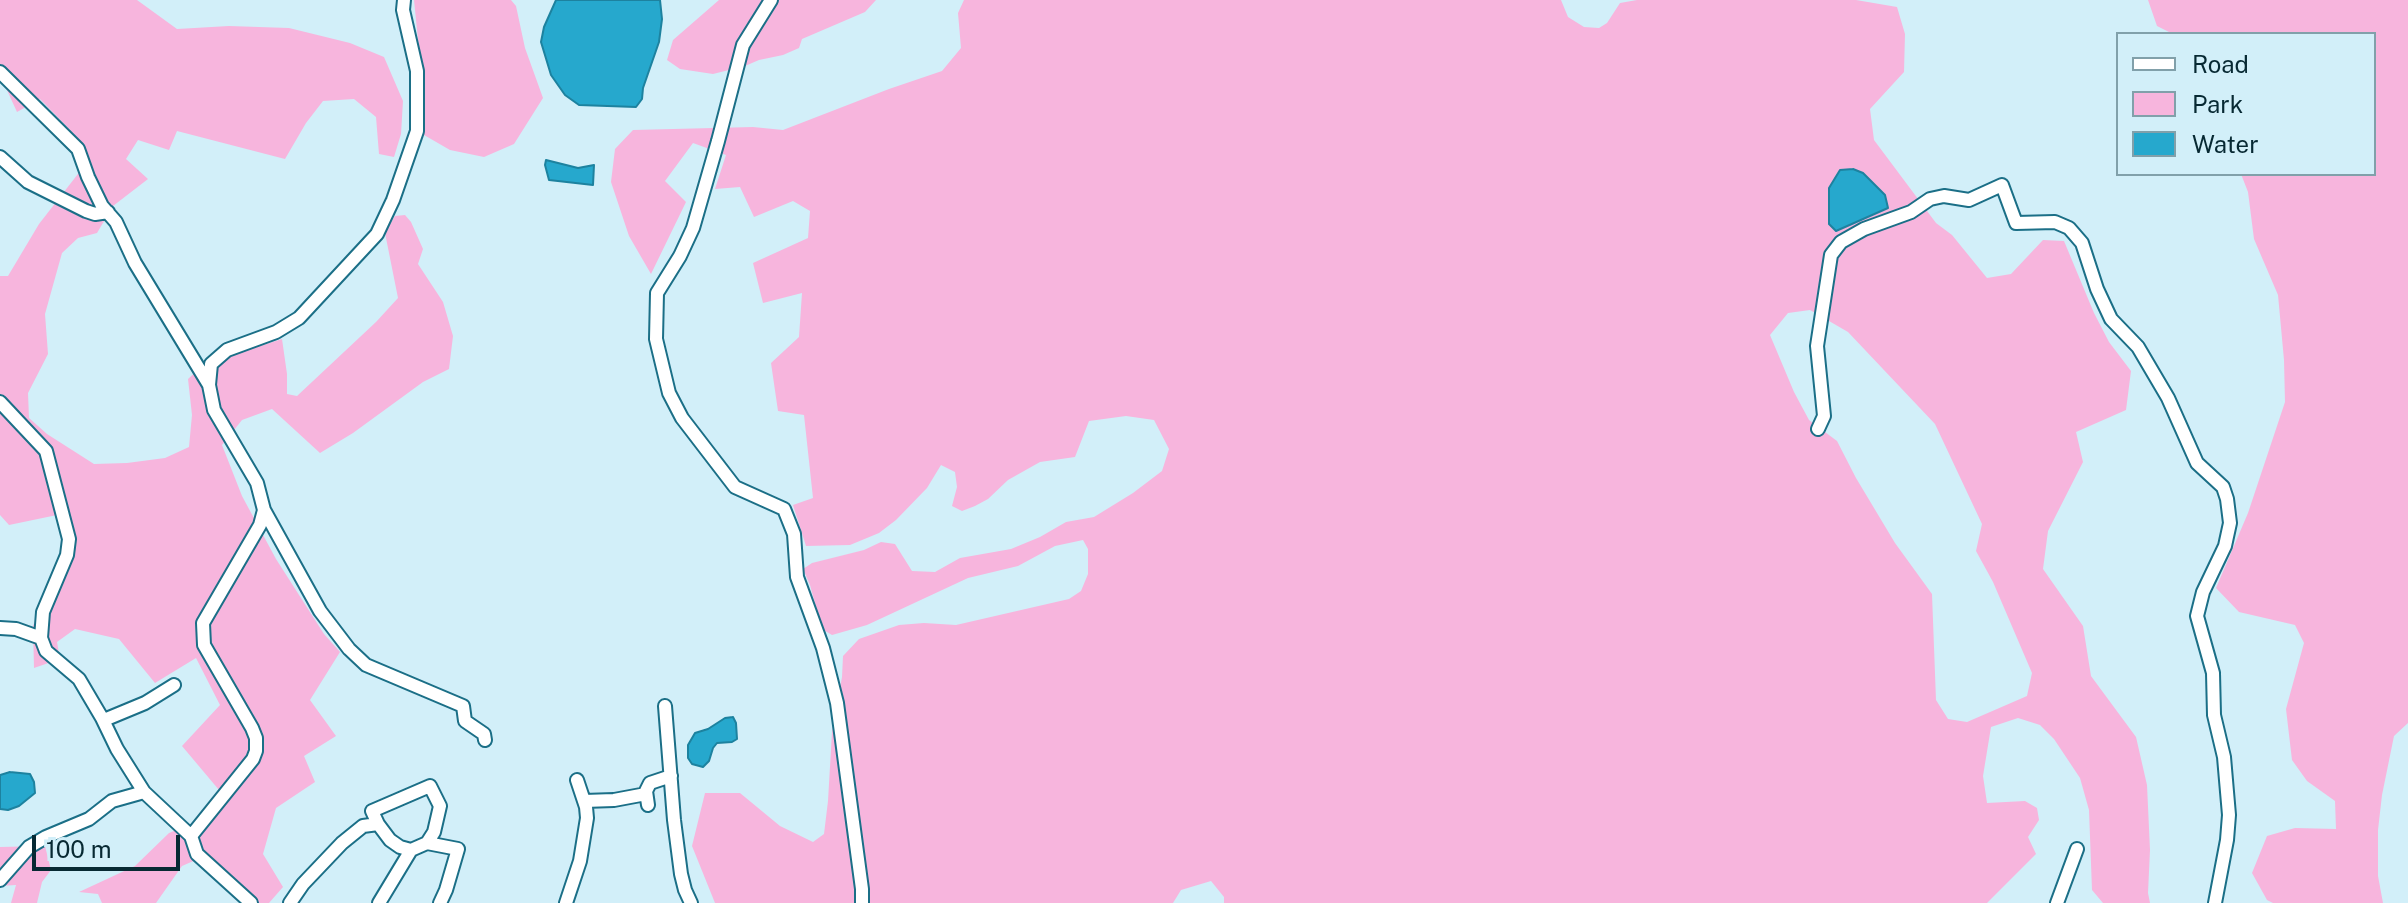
<!DOCTYPE html>
<style>
body{margin:0}
#map{position:relative;width:2408px;height:903px;overflow:hidden;background:#d2eff9;font-family:"Public Sans",sans-serif}
canvas{display:block}
.legend{position:absolute;left:2116px;top:32px;width:260px;height:144px;box-sizing:border-box;background:#d2eff9;border:2px solid #81a0aa;margin:0;padding:10px 14px;list-style:none;font-size:24px;color:#072933}
.legend li{display:flex;align-items:center;gap:16px;height:40px}
.legend b{width:40px;border:2px solid #81a0aa}
.scale{position:absolute;left:32px;top:835px;width:148px;height:36px;box-sizing:border-box;border:4px solid #072933;border-top:0;padding-left:10px;font-size:24px;line-height:28px;white-space:nowrap;color:#072933;-webkit-text-stroke:6px #d2eff9;paint-order:stroke}
</style>
<div id="map">
<canvas width="2408" height="903"></canvas>
<ul class="legend">
<li><b style="height:10px;background:#fff"></b>Road</li>
<li><b style="height:22px;background:#f7b5dd"></b>Park</li>
<li><b style="height:22px;background:#26a8cd"></b>Water</li>
</ul>
<div class="scale">100 m</div>
</div>
<script>
const c = document.querySelector('canvas').getContext('2d');
c.lineJoin = 'round';
function fillPath(path, color) {
  c.fillStyle = color;
  c.fill(path, 'evenodd');
}
function shape(rows) {
  const path = new Path2D();
  for (const r of rows) {
    path.moveTo(r[0], r[1]);
    for (let i = 2; i < r.length; i += 2) path.lineTo(r[i], r[i + 1]);
  }
  return path;
}
function stroke(path, color, width, dash) {
  c.strokeStyle = color;
  c.lineWidth = width;
  c.lineCap = dash ? 'butt' : 'round';
  c.setLineDash(dash || []);
  c.stroke(path);
}
const green = shape([
 [0,0,137,0,177,29,229,26,289,28,350,43,384,57,403,101,401,134,394,157,379,154,376,117,354,99,323,101,306,123,285,159,177,131,169,150,138,140,126,159,148,179,113,206,97,233,78,238,62,253,45,314,48,354,28,393,29,418,47,434,94,464,127,463,165,458,189,447,192,415,188,379,204,364,282,339,287,374,287,394,297,396,376,322,398,298,385,233,395,216,405,215,411,222,423,249,418,264,443,302,453,336,449,369,423,382,353,433,320,453,272,409,242,420,222,445,242,496,276,559,324,634,340,652,310,700,336,736,304,756,315,782,276,808,263,854,283,887,269,903,256,903,205,856,182,866,156,903,102,903,98,894,79,892,135,866,169,833,191,824,219,790,182,746,220,705,196,658,155,683,119,639,75,629,57,642,60,659,34,668,33,626,64,545,57,515,9,525,0,515,0,276,8,276,39,224,88,161,72,132,40,99,17,112,0,75],
 [414,0,511,0,516,6,525,48,543,98,514,144,484,157,450,150,424,135,425,109],
 [719,0,876,0,865,12,802,39,799,48,783,55,759,60,745,66,713,74,680,69,667,60,673,40],
 [964,0,1561,0,1568,17,1584,27,1599,28,1607,23,1620,3,1637,0,1856,0,1897,7,1905,34,1904,72,1870,109,1874,140,1936,223,1952,235,1987,278,2011,274,2043,240,2064,241,2094,313,2109,342,2131,371,2126,410,2076,432,2083,462,2048,531,2043,569,2083,626,2091,676,2136,737,2147,785,2150,850,2148,893,2150,903,2103,903,2092,890,2089,810,2080,778,2054,739,2040,725,2018,718,1991,727,1983,776,1987,803,2025,801,2037,808,2039,820,2028,837,2036,854,1987,903,1224,903,1224,897,1211,881,1181,890,1173,903,715,903,692,846,705,793,740,793,780,826,813,842,824,834,828,801,832,732,842,677,843,656,859,639,899,625,924,623,956,625,1069,599,1081,591,1088,574,1088,549,1083,540,1055,546,1018,566,968,578,867,625,832,635,822,629,810,585,803,569,812,563,864,550,881,542,895,544,912,571,935,572,960,558,1011,549,1040,537,1066,522,1094,517,1133,493,1162,471,1169,449,1154,420,1126,416,1089,421,1075,457,1040,462,1008,480,988,499,975,506,962,511,952,506,957,487,955,472,941,465,927,488,896,520,879,533,850,545,806,546,793,505,813,498,804,415,778,411,771,363,799,337,802,293,763,303,753,263,808,238,810,211,793,201,754,217,740,187,715,189,726,155,693,143,665,181,686,202,651,274,629,236,611,182,615,149,633,130,753,127,783,130,889,89,942,71,961,48,958,13],
 [1810,310,1848,332,1935,424,1982,524,1976,551,1993,582,2032,673,2027,696,1967,722,1948,719,1936,700,1932,594,1895,543,1856,478,1837,441,1809,420,1794,392,1770,335,1788,313],
 [2148,0,2408,0,2408,723,2394,736,2382,795,2378,830,2378,876,2383,903,2273,903,2267,900,2252,873,2267,836,2295,828,2336,829,2335,801,2307,781,2292,760,2286,709,2304,643,2295,625,2239,612,2216,588,2248,513,2285,402,2284,360,2278,295,2254,239,2248,192,2241,174,2374,174,2374,34,2173,34,2157,26],
 [45,846,51,870,42,882,37,903,11,903,16,885,0,886,0,847]
]);
const water = shape([
 [556,0,660,0,662,19,659,42,643,88,642,99,636,107,579,105,565,95,551,75,541,42,544,27,556,0],
 [546,160,578,168,594,165,593,185,549,180,545,165,546,160],
 [1853,169,1863,173,1885,195,1888,208,1836,231,1829,224,1829,188,1840,170,1853,169],
 [733,717,736,723,737,739,732,742,717,743,713,748,709,761,703,767,692,764,688,758,688,745,695,733,708,729,725,718,733,717],
 [10,772,30,774,34,782,35,793,19,806,8,810,0,809,0,775,10,772]
]);
const minor = shape([
 [771,0,743,45,718,141,693,228,680,256,657,293,656,339,669,393,682,418,735,487,784,509,794,534,797,577,823,648,837,703,862,889,862,903],
 [0,72,78,149,88,177,102,206,116,222,135,263,209,385],
 [0,157,28,182,86,211,95,214,108,212],
 [0,402,46,451,69,539,67,555,43,612,41,638],
 [1818,429,1824,416,1817,346,1831,255,1841,242,1864,229,1911,212,1930,199,1944,196,1969,200,2002,185,2016,223,2055,222,2069,228,2082,243,2097,289,2111,319,2138,347,2168,398,2197,463,2223,487,2227,499,2230,523,2225,546,2203,592,2197,616,2213,673,2214,715,2224,757,2229,815,2227,840,2215,903],
 [264,510,320,611,349,649,366,665,463,706,465,721,484,734,485,740],
 [0,628,16,629,41,638,46,651,79,679,102,718,117,749,144,792,191,836],
 [665,706,674,820,681,874,685,890,691,903],
 [104,720,145,703,174,685],
 [584,801,614,800,646,794],
 [648,805,646,791,650,783,671,776],
 [378,824,372,811,430,786,440,806,434,832,427,843],
 [0,880,29,847,46,837,89,819,112,801,144,792],
 [251,903,197,854,191,836,253,759,256,751,256,738,252,728,204,645,203,623,260,525,264,510,257,483,214,410,209,385,211,364,227,350,276,332,299,318,377,234,393,200,417,131,417,71,403,10,404,0],
 [290,903,303,884,342,843,363,826,378,824,390,840,400,847,411,850,427,843,458,849,446,890,440,903],
 [379,903,411,850],
 [566,903,580,861,587,818,586,807,577,780],
 [2057,903,2077,849]
]);
fillPath(green, '#f7b5dd');
fillPath(water, '#26a8cd');
stroke(water, '#1d829f', 2);
stroke(minor, '#1b6f87', 16);
stroke(minor, '#fff', 12);
</script>
